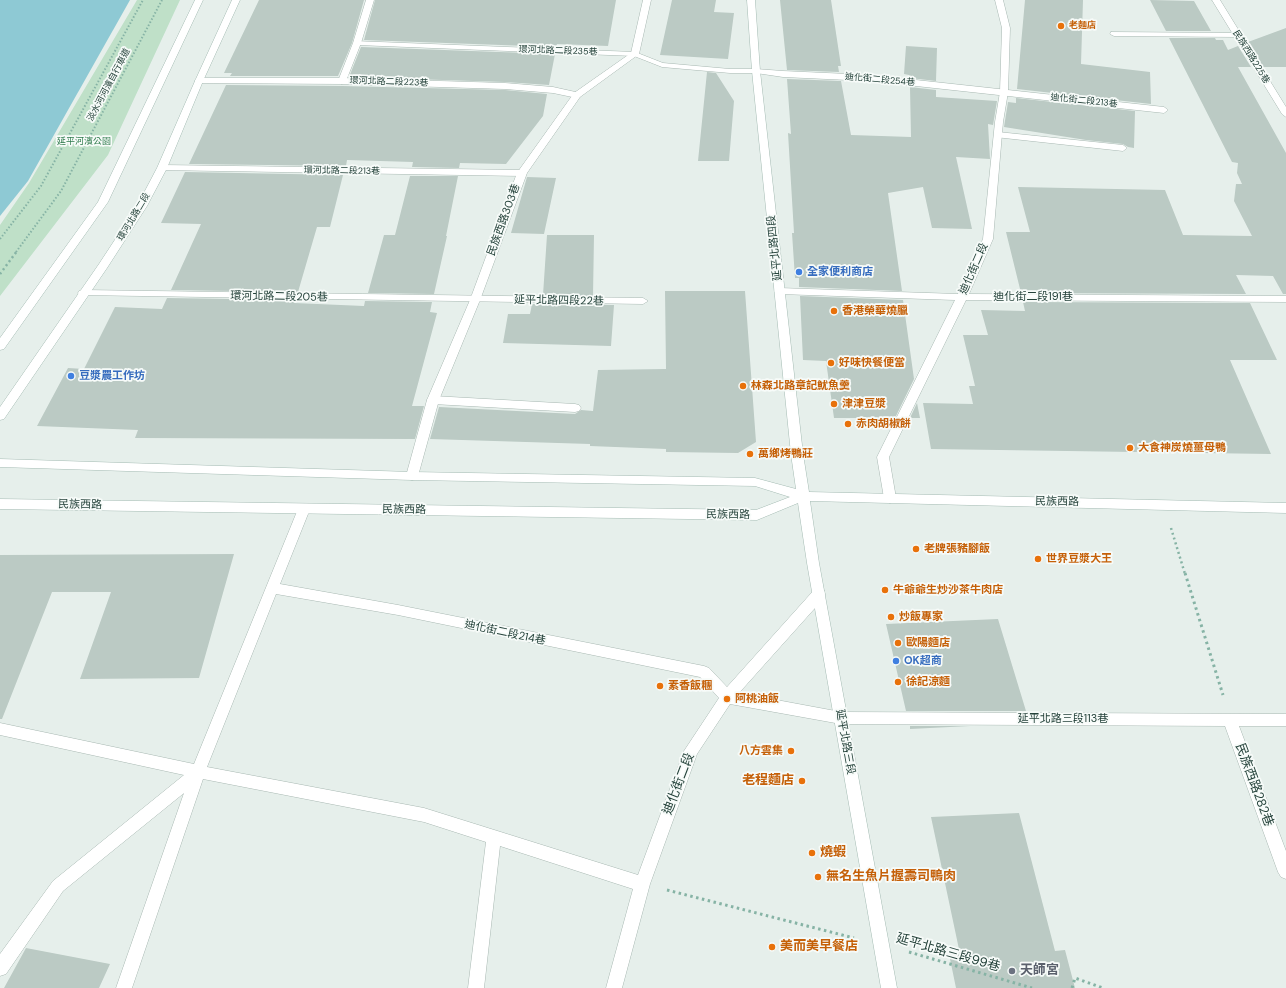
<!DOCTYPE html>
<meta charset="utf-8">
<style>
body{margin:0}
canvas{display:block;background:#e6efeb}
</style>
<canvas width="1286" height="988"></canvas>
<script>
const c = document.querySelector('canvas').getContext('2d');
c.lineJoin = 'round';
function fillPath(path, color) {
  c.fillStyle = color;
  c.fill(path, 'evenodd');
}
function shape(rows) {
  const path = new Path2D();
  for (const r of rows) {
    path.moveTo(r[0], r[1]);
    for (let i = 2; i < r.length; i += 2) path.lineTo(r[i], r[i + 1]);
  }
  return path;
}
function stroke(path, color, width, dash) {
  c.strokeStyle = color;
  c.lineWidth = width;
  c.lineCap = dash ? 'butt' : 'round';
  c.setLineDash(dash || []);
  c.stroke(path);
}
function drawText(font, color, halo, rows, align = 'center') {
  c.font = font + ' "DM Sans","Noto Sans TC",sans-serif';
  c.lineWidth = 3.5;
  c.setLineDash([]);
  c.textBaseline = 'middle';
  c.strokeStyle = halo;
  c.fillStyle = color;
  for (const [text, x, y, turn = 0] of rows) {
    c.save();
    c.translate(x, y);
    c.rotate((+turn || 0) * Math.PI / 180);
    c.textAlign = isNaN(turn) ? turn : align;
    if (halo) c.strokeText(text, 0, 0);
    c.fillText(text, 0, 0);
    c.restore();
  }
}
const green = shape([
 [137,0,180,0,108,155,0,296,0,225,29,183]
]);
const water = shape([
 [0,0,130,0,28,181,0,216]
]);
const building = shape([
 [259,0,364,0,352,43,338,76,230,76,232,73,224,73],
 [375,0,616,0,608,46,557,44,556,47,364,40],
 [672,0,716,0,714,12,734,13,728,59,660,55],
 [780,0,831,0,841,66,838,66,839,72,787,70],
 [1025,0,1083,0,1081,64,1150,72,1151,104,1017,89],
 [1150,0,1194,1,1211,31,1166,31],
 [1286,28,1286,67,1263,67,1248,42],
 [1169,38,1215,38,1216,40,1223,40,1228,50,1238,46,1251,67,1238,67,1286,153,1286,294,1283,294,1273,276,1236,275,1246,294,1021,293,1006,232,1030,232,1018,187,1165,190,1183,235,1252,236,1234,201,1236,184,1242,184,1237,173,1238,163,1232,162],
 [906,46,937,48,936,81,910,78,909,75,904,74],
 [361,47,555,54,549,85,505,82,349,77],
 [707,72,716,73,734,101,729,161,698,161],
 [787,79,841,81,851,135,911,137,910,87,936,90,936,97,997,101,993,125,988,124,990,159,956,157,972,229,932,228,923,187,888,193,902,291,799,287,799,278,795,278,792,233,794,233,788,133,791,134],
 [226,85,342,86,505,90,547,94,543,116,506,164,460,163,459,168,412,167,413,162,347,160,346,166,189,164],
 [1016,98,1135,111,1134,148,1128,147,1123,144,1086,140,1004,127,1008,102,1016,103],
 [185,172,343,175,330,227,317,227,298,292,171,290,201,224,161,223],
 [410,176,458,176,446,236,447,236,434,294,368,293,384,235,395,235],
 [527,177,556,178,544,234,511,233],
 [547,235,594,235,593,296,543,295],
 [665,291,745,291,756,442,738,453,666,452,666,449,590,446,590,444,430,439,439,407,575,414,581,410,593,411,598,370,666,369],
 [800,296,903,300,914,379,895,418,834,418,826,361,803,360],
 [167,298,295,300,294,303,364,306,365,301,432,302,430,312,437,313,412,406,424,406,415,439,135,438,138,430,37,426,68,368,84,369,115,307,162,309],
 [1023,302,1250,303,1277,360,1230,360,1271,454,931,449,923,403,973,404,969,386,975,386,963,335,988,335,981,310,1025,311],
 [532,304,614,305,611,346,503,343,508,314,530,314],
 [917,403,920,418,910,418],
 [234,554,199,678,80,679,111,592,52,592,2,719,0,719,0,555],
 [998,619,1026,711,906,711,886,624],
 [910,726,970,726,910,729],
 [1019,813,1055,951,1065,950,1075,988,956,988,949,954,960,954,931,817],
 [26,948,110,964,99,988,4,988]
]);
const pathFar2 = shape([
 [0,239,41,186,143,0],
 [16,252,61,191,162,0]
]);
const pathFar1 = shape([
 [0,274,17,251],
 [1171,528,1185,574]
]);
const path = shape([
 [1185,573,1223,695],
 [667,890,854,938],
 [909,952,1032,988],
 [1072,988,1075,978,1103,988]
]);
const lane = shape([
 [1111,32,1238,33,1242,35,1238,37,1114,36,1110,34,1111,32],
 [354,41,635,52,663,63,730,69,756,69,783,71,870,75,1164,107,1168,110,1164,113,870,81,783,77,756,73,730,73,662,67,634,56,357,45,354,45,354,41],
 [199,78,342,78,505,83,553,87,580,93,581,95,577,98,553,93,505,89,342,84,196,83,195,81,196,79,199,78],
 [998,132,1123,145,1127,148,1123,151,995,137,994,135,998,132],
 [162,165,522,170,527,173,522,176,159,170,157,168,162,165],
 [83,290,643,298,648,301,643,304,79,295,78,293,79,291,83,290],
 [433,396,575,404,579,405,581,408,579,411,575,412,433,404,429,403,427,400,429,397,433,396],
 [304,504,308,506,310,509,280,584,398,605,704,666,709,668,727,687,814,590,819,589,824,590,825,594,824,598,739,693,841,712,1286,714,1286,726,1239,726,1286,851,1286,879,1281,877,1278,872,1225,726,841,724,730,704,697,754,650,884,622,988,606,988,633,889,500,846,484,988,468,988,486,842,424,822,203,779,132,988,116,988,184,793,63,891,6,974,0,976,0,954,53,881,184,775,0,735,0,723,194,764,298,509,300,506,304,504],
 [276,594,398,615,700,677,719,698,684,751,638,875,424,808,207,767,276,594]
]);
const street = shape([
 [366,0,374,0,361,43,346,81,342,84,339,83,338,81,353,43,366,0],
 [643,0,651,0,639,54,580,97,527,173,480,300,439,400,418,476,416,479,412,480,408,479,406,476,427,400,470,300,517,173,574,93,631,53,643,0],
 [995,0,1003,0,1010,28,1008,92,1003,122,993,239,969,294,1286,296,1286,302,966,300,889,457,896,498,894,501,890,503,886,501,884,498,877,457,955,300,779,294,774,291,779,288,958,294,983,239,995,122,1000,92,1002,28,995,0],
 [1212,0,1220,0,1286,107,1286,117,1282,114,1212,0]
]);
const secondary = shape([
 [195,0,203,0,108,202,4,349,0,350,0,338,98,202,195,0],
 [232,0,240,0,203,81,167,168,147,206,107,268,4,419,0,420,0,407,99,264,137,206,157,168,195,81,232,0],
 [747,0,755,0,760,71,803,454,809,492,1286,503,1286,513,810,501,819,563,897,988,881,988,807,563,798,503,757,520,0,509,0,499,756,510,790,497,755,486,412,480,0,467,0,459,412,472,755,478,796,489,791,454,752,71,747,0]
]);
const markers = [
 [1061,26,4,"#e8710a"],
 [799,272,4,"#3f7fe0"],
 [834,311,4,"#e8710a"],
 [831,363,4,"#e8710a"],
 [71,376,4,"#3f7fe0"],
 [743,386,4,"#e8710a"],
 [834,404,4,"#e8710a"],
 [848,424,4,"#e8710a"],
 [1130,448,4,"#e8710a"],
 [750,454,4,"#e8710a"],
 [916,549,4,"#e8710a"],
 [1038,559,4,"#e8710a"],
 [885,590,4,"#e8710a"],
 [891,617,4,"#e8710a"],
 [898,643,4,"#e8710a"],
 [896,661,4,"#3f7fe0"],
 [898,682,4,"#e8710a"],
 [660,686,4,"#e8710a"],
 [727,699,4,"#e8710a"],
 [791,751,4,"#e8710a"],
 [802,781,4,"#e8710a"],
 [812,853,4,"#e8710a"],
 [818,877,4,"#e8710a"],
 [772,947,4,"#e8710a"],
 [1012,971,4,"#6b7280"]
];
const farFoodnames = [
 ["老麵店",1069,26]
];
const farStreetnames = [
 ["環河北路二段235巷",558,51,2],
 ["民族西路225巷",1251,57,58],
 ["迪化街二段254巷",880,80,5],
 ["環河北路二段223巷",389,82,2],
 ["淡水河河濱自行車道",109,85,-62],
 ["迪化街二段213巷",1084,101,6],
 ["環河北路二段213巷",342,171,1],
 ["環河北路二段",134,217,-59]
];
const farParknames = [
 ["延平河濱公園",84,142]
];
const streetNames = [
 ["民族西路303巷",504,220,-70],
 ["延平北路四段",775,248,-96],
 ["迪化街二段",974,269,-66],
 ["環河北路二段205巷",279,297,1],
 ["迪化街二段191巷",1033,297],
 ["延平北路四段22巷",559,301,1],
 ["民族西路",1057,502,1],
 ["民族西路",80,505,1],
 ["民族西路",404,510,1],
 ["民族西路",728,515,1],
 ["迪化街二段214巷",505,633,12],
 ["延平北路三段113巷",1063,719],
 ["延平北路三段",845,742,80]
];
const shopNames = [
 ["全家便利商店",807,272],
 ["豆漿農工作坊",79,376],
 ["OK超商",904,661]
];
const foodNames = [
 ["香港榮華燒臘",842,311],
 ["好味快餐便當",839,363],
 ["林森北路章記魷魚羹",751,386],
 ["津津豆漿",842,404],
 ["赤肉胡椒餅",856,424],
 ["大食神炭燒薑母鴨",1138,448],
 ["萬鄉烤鴨莊",758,454],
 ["老牌張豬腳飯",924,549],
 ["世界豆漿大王",1046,559],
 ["牛爺爺生炒沙茶牛肉店",893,590],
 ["炒飯專家",899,617],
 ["歐陽麵店",906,643],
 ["徐記涼麵",906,682],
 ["素香飯糰",668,686],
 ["阿桃油飯",735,699],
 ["八方雲集",783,751,"right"]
];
const nearFoodnames = [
 ["老程麵店",794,781,"right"],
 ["燒蝦",820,853],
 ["無名生魚片握壽司鴨肉",826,877],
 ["美而美早餐店",780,947]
];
const nearStreetnames = [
 ["迪化街二段",679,784,-69],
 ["民族西路282巷",1254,785,70],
 ["延平北路三段99巷",948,953,16]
];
const nearWorshipnames = [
 ["天師宮",1020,971]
];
fillPath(green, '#bfe0c8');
fillPath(water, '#8ec9d4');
fillPath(building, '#bbcac4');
stroke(lane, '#a8b8b2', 1);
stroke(street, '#a8b8b2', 1);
stroke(secondary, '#a4bbb3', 1);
stroke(pathFar2, '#86b3a5', 2, [1.5, 2]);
stroke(pathFar1, '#86b3a5', 2.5, [2, 3]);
stroke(path, '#86b3a5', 3, [2.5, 3.5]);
fillPath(lane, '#fff');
fillPath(street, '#fff');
fillPath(secondary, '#fff');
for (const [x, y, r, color] of markers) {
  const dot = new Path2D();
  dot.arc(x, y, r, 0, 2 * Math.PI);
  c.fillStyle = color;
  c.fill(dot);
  stroke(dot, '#f7fbf9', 1.5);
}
drawText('bold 9px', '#c56008', '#f7fbf9', farFoodnames, 'left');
drawText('9px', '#24423a', '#f7fbf9', farStreetnames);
drawText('9px', '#2d7a4b', '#f7fbf9', farParknames);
drawText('11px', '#24423a', '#f7fbf9', streetNames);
drawText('bold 11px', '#366cbe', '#f7fbf9', shopNames, 'left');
drawText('bold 11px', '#c56008', '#f7fbf9', foodNames, 'left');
drawText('bold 13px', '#c56008', '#f7fbf9', nearFoodnames, 'left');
drawText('13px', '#24423a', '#f7fbf9', nearStreetnames);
drawText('bold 13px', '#5b616d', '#f7fbf9', nearWorshipnames, 'left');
</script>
